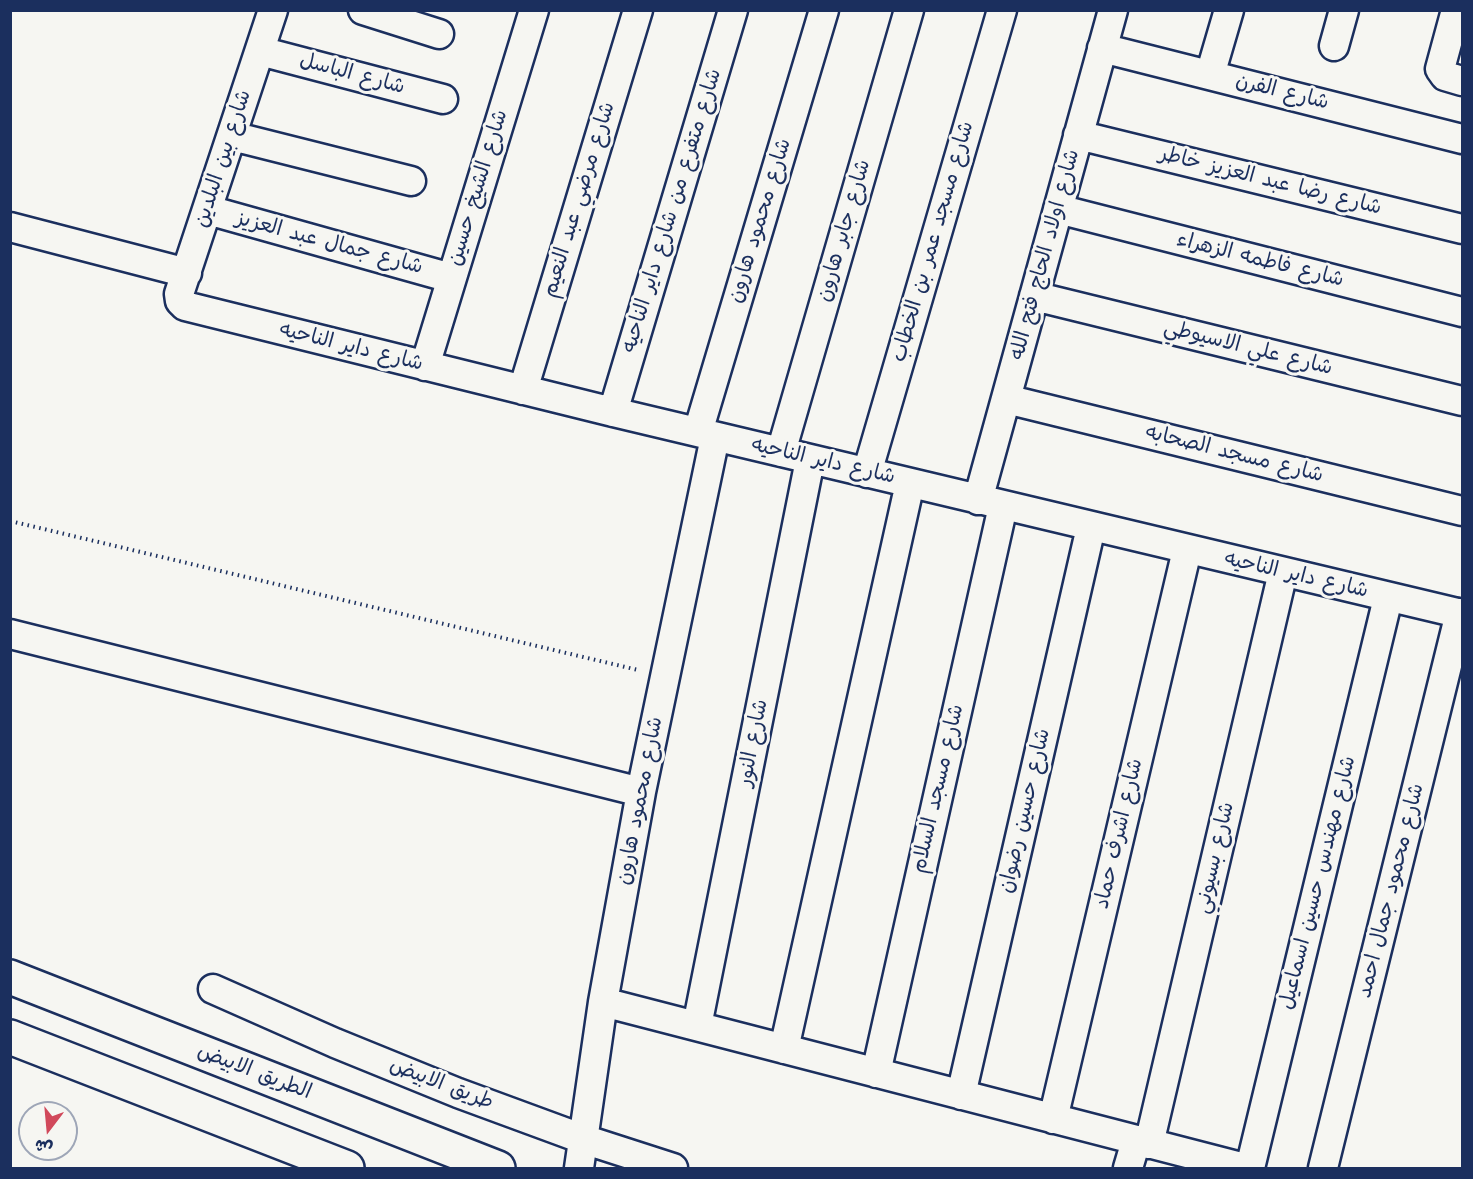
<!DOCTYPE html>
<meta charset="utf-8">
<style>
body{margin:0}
#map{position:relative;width:1473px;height:1179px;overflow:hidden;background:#f6f6f2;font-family:"Architects Daughter","Playpen Sans Arabic",sans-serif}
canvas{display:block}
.frame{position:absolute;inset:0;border:12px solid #1b2f5e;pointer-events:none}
.north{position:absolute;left:18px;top:1101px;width:60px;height:60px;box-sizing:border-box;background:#f6f6f2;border:2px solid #9ea6b7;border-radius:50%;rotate:196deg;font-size:16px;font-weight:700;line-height:24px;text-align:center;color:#1b2f5e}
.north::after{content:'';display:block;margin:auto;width:21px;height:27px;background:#d1495b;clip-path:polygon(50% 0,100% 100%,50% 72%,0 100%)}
</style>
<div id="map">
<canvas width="1473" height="1179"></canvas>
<div class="frame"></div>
<div class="north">ش</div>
</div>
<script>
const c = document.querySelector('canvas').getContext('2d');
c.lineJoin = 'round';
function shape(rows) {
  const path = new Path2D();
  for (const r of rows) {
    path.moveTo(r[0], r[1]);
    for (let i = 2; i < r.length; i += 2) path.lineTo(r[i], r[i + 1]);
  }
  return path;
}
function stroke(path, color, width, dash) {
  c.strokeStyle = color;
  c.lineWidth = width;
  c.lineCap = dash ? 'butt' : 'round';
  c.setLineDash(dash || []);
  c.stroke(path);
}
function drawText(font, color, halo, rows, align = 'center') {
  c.font = font + ' "Architects Daughter","Playpen Sans Arabic",sans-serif';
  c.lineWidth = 6;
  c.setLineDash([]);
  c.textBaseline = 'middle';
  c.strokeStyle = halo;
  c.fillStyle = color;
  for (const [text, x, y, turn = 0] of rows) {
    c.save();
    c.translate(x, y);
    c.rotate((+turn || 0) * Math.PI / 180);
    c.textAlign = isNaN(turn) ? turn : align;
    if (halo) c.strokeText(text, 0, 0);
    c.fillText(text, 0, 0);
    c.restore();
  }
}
const path = shape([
 [10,521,638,670]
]);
const street = shape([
 [273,10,179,294,180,301,185,306,613,412,1462,614],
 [363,10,439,34],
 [1456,10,1440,69,1445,76,1462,81],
 [1334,46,1344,10],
 [1102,48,1462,139],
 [260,51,443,99],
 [1210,75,1229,10],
 [1078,135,1462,229],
 [232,136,411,181],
 [1058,209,1462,312],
 [208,210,451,278],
 [10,227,187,273],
 [1034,296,1462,401],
 [425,366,534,10],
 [523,390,638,10],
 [1006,399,1462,511],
 [613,412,733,10],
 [698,432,824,10],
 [781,452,909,10],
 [867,473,1002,10],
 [978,500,1113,10],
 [10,634,641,792],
 [213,989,335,1043,458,1093,583,1139,673,1168],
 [603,1002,1245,1168],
 [697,1026,810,460],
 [784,1049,910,483],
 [876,1073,1003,506],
 [961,1095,1091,527],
 [1053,1119,1187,550],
 [1149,1144,1283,572],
 [579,1168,603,1002,641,792,715,437],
 [1128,1168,1136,1141],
 [1250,1168,1388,598],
 [1323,1168,1460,613]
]);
const primary = shape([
 [10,977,498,1168],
 [10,1037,347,1168]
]);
const streetNames = [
 ["شارع الباسل",352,75,15],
 ["شارع الفرن",1282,93,14],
 ["شارع بين البلدين",224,159,-72],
 ["شارع رضا عبد العزيز خاطر",1270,182,14],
 ["شارع الشيخ حسين",479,188,-73],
 ["شارع مرضي عبد النعيم",580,200,-73],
 ["شارع متفرع من شارع داير الناحيه",673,211,-73],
 ["شارع محمود هارون",761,221,-73],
 ["شارع جابر هارون",845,231,-74],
 ["شارع مسجد عمر بن الخطاب",934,242,-74],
 ["شارع جمال عبد العزيز",329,244,15],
 ["شارع اولاد الحاج فتح الله",1046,255,-75],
 ["شارع فاطمه الزهراء",1260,261,14],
 ["شارع داير الناحيه",351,348,14],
 ["شارع علي الاسيوطي",1248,349,14],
 ["شارع مسجد الصحابه",1234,455,14],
 ["شارع داير الناحيه",823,462,13],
 ["شارع داير الناحيه",1296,576,13],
 ["شارع النور",754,743,-79],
 ["شارع مسجد السلام",939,789,-77],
 ["شارع محمود هارون",641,801,-79],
 ["شارع حسين رضوان",1026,811,-77],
 ["شارع اشرف حماد",1120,834,-77],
 ["شارع بسيوني",1216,858,-77],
 ["شارع مهندس حسين اسماعيل",1319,883,-76],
 ["شارع محمود جمال احمد",1392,891,-76],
 ["الطريق الابيض",254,1073,21],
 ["طريق الابيض",441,1085,21]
];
stroke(street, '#1b2f5e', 33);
stroke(primary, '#1b2f5e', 38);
stroke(path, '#1b2f5e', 4, [1.5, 4.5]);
stroke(street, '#f6f6f2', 28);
stroke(primary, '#f6f6f2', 33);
drawText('21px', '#1b2f5e', '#f6f6f2', streetNames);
</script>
